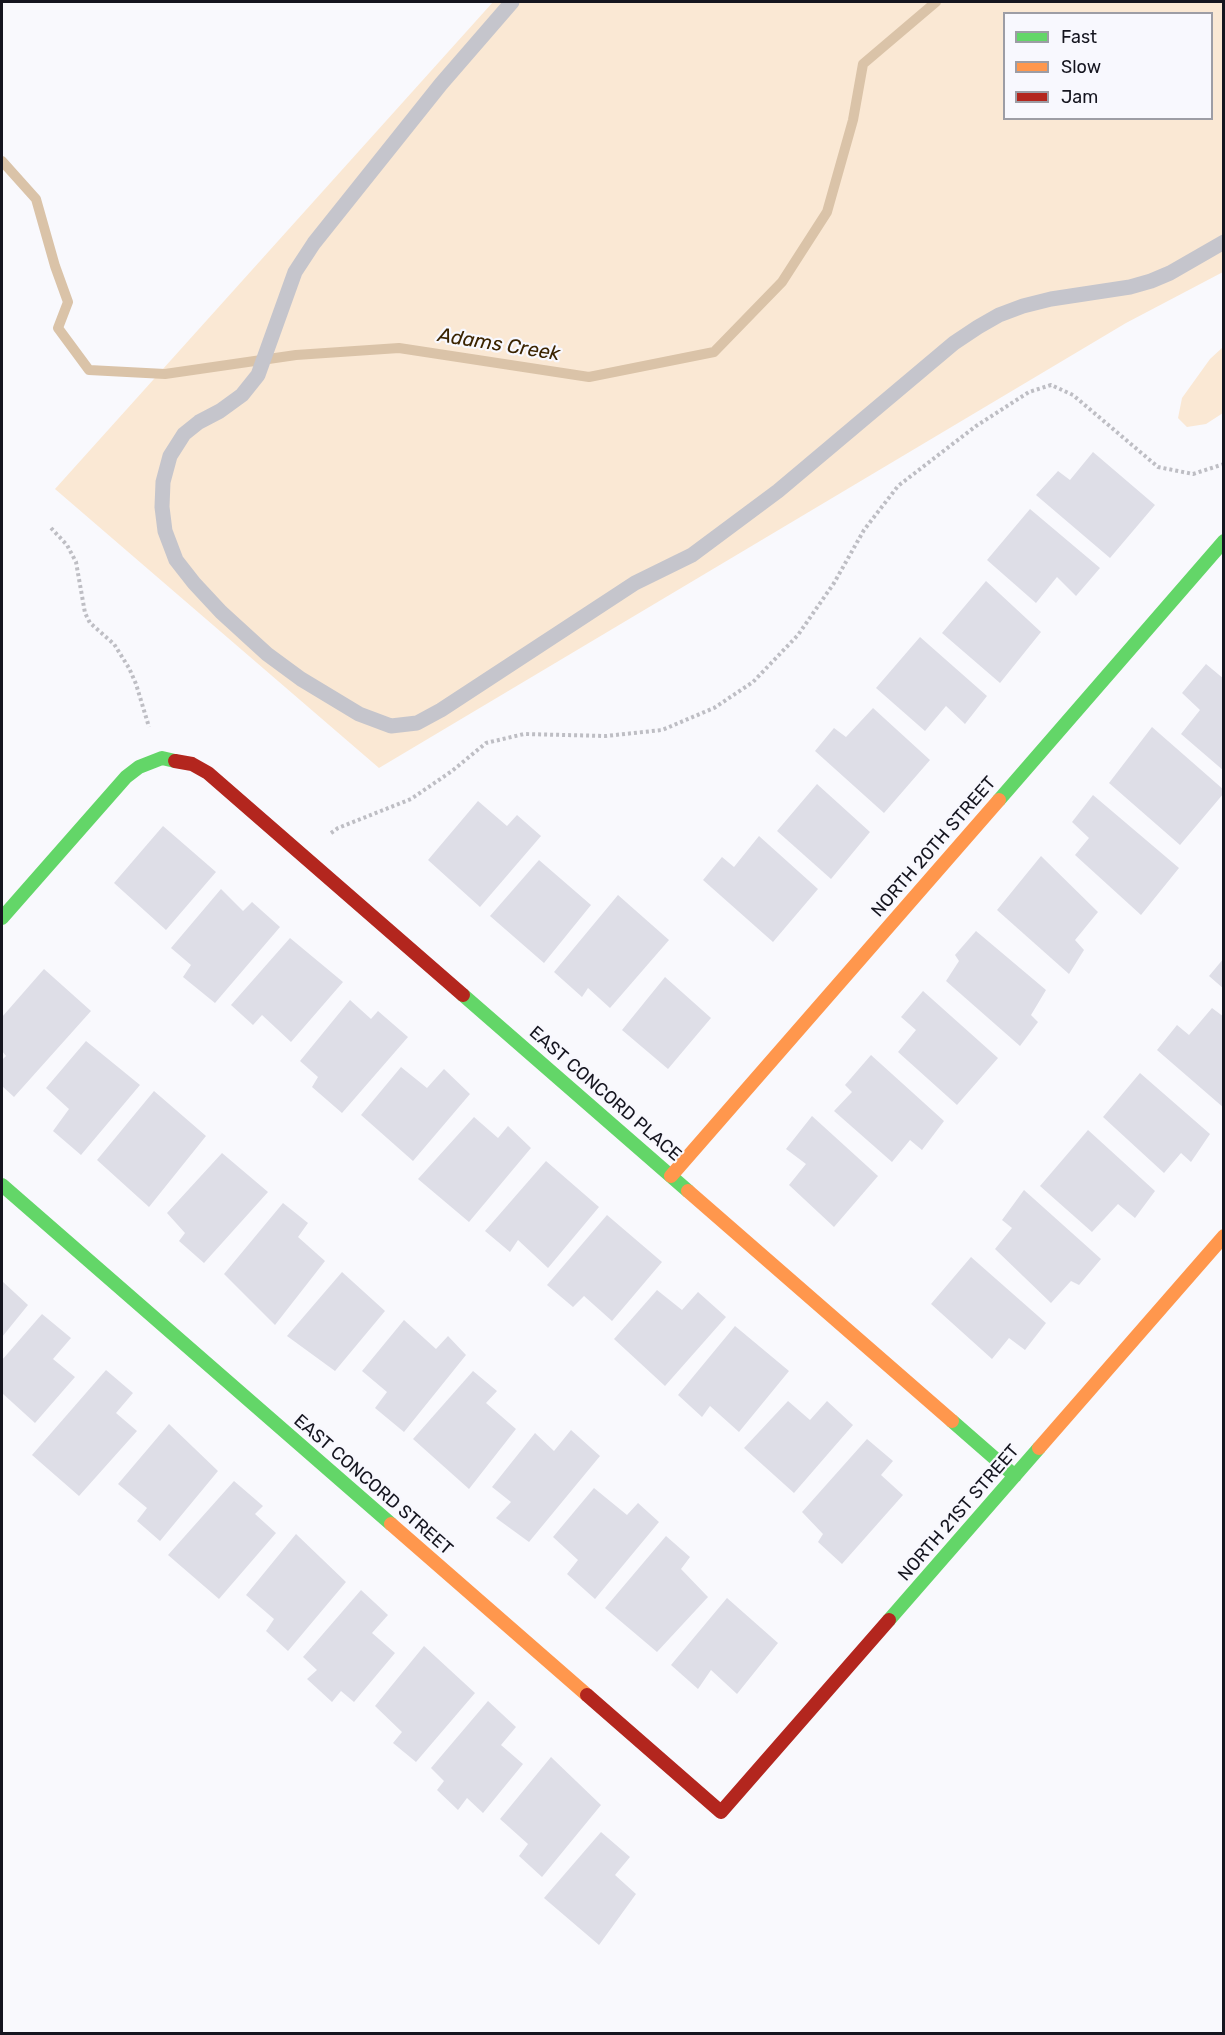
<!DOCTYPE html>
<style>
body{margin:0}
#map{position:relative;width:1225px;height:2035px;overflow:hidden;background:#f9f9fd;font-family:Rubik,sans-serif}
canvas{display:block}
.frame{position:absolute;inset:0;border:3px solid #15151f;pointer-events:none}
.legend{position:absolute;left:1003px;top:12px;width:210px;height:108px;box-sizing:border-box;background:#f8f8fe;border:2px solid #9d9da5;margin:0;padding:8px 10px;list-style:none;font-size:18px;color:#15151f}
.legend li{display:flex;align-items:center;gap:12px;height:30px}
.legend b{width:30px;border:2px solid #9d9da5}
</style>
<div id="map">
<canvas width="1225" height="2035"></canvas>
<div class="frame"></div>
<ul class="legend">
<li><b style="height:8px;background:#63d668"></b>Fast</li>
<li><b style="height:8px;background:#ff974d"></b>Slow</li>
<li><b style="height:8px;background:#b3261e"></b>Jam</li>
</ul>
</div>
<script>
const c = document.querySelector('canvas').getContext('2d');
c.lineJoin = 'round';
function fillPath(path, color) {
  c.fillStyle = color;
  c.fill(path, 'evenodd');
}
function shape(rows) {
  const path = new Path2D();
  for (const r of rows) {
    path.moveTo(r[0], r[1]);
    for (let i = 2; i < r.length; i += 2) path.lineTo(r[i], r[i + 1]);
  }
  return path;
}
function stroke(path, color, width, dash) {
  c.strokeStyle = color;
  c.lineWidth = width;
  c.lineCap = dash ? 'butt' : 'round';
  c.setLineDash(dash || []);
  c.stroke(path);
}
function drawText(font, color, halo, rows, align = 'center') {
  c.font = font + ' Rubik,sans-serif';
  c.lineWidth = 4.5;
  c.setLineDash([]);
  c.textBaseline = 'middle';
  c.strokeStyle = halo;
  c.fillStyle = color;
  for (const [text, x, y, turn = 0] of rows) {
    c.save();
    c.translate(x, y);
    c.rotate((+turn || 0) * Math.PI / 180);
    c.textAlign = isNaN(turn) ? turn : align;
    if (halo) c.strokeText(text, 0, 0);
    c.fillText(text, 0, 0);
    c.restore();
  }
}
const green = shape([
 [493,2,1223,2,1223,272,1126,323,379,768,55,489],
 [1004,14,1212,14,1212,118,1004,118],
 [1223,347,1223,413,1206,424,1187,427,1178,418,1182,398,1210,359]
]);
const stream = shape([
 [2,161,36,199,55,266,68,302,58,328,89,370,165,374,296,355,399,348,589,377,714,352,782,282,827,212,853,120,863,64,936,2]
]);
const building = shape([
 [1093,452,1155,505,1110,558,1036,495,1058,471,1070,480],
 [1030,509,1100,568,1076,596,1057,577,1036,603,987,560],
 [986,581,1041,632,1000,683,942,633],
 [920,637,987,696,965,724,946,706,925,731,876,688],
 [1206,664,1224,679,1224,771,1181,734,1200,710,1182,693],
 [873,708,930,760,884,813,815,751,834,728,846,737],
 [1152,727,1224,790,1224,793,1180,845,1109,783],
 [817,784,870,832,831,879,777,831],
 [1093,795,1179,868,1141,915,1075,855,1089,838,1072,822],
 [478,801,507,826,517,815,541,836,480,907,428,860],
 [163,826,216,872,166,930,114,883],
 [759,836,818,889,773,942,703,880,722,857,734,867],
 [1041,856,1098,912,1075,940,1084,950,1069,974,997,910],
 [539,860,591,905,544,963,490,916],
 [221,889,243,911,252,902,280,927,215,1003,183,977,191,965,171,948],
 [618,895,669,940,610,1008,588,988,582,997,554,972],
 [976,931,1046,990,1031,1015,1038,1022,1020,1046,946,981,959,961,955,955],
 [290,938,343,982,291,1042,262,1015,253,1025,231,1005],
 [1224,958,1224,989,1209,976],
 [44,969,91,1011,14,1097,2,1086,2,1060,6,1056,2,1051,2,1017],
 [665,977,711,1018,668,1069,622,1030],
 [923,991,998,1058,957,1105,898,1052,916,1030,901,1017],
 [350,1000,371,1019,378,1011,408,1037,342,1113,312,1087,318,1077,300,1061],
 [1212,1008,1224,1017,1224,1108,1157,1050,1177,1025,1189,1035],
 [86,1041,140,1085,81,1155,53,1131,69,1109,46,1088],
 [871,1055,944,1121,922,1150,910,1140,892,1162,834,1111,852,1092,845,1085],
 [401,1067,427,1088,444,1069,470,1094,413,1161,361,1115],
 [1140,1073,1210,1134,1191,1162,1181,1153,1164,1173,1103,1117],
 [154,1091,206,1136,149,1207,97,1160],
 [812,1116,878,1176,834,1227,789,1185,806,1164,786,1149],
 [474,1117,498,1138,508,1126,531,1148,469,1222,418,1179],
 [1088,1130,1155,1191,1135,1218,1118,1204,1092,1232,1040,1186],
 [222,1153,268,1192,204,1263,179,1241,185,1233,167,1213],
 [546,1161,599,1207,548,1268,518,1240,510,1252,485,1231],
 [1024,1190,1101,1259,1079,1285,1071,1281,1051,1303,995,1249,1012,1228,1002,1220],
 [283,1203,308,1223,298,1237,325,1261,275,1325,224,1274],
 [607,1215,662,1262,612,1321,584,1296,573,1307,547,1285],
 [971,1257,1046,1323,1025,1350,1009,1338,992,1359,931,1304],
 [342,1272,385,1311,335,1371,287,1336],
 [2,1281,28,1305,2,1337],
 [657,1290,682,1310,698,1292,726,1317,665,1386,614,1339],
 [42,1314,71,1338,53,1359,75,1377,35,1423,2,1393,2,1360],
 [404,1320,436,1349,448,1336,466,1355,404,1432,375,1408,387,1392,362,1371],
 [735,1326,789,1371,739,1432,710,1406,702,1417,678,1395],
 [106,1370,133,1393,116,1413,137,1431,79,1496,32,1455],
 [473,1371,497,1391,486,1403,516,1429,469,1489,413,1439],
 [788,1401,810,1420,827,1401,853,1425,794,1493,744,1448],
 [169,1424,218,1471,160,1541,137,1521,147,1508,118,1484],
 [571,1430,600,1456,529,1542,496,1518,511,1502,492,1487,535,1433,554,1451],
 [867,1439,893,1461,881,1475,903,1495,842,1564,818,1542,823,1534,802,1512],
 [234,1481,263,1506,255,1514,276,1533,219,1599,168,1555],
 [594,1488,627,1515,638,1503,659,1522,595,1599,567,1574,578,1560,553,1537],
 [296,1534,346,1582,288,1651,266,1631,274,1619,246,1595],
 [666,1536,690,1557,681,1569,708,1597,657,1652,605,1608],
 [361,1590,388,1615,372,1633,395,1653,354,1702,341,1691,332,1702,307,1679,317,1670,303,1657],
 [727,1598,778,1643,737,1694,711,1670,698,1689,671,1665],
 [424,1646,475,1693,416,1762,393,1743,402,1732,375,1706],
 [488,1701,516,1727,501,1745,523,1764,483,1813,467,1798,458,1810,437,1790,444,1781,431,1768],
 [551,1757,601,1805,542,1877,519,1856,528,1844,500,1819],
 [601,1832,630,1857,615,1875,636,1894,599,1945,544,1898]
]);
const path = shape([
 [51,528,67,545,76,562,85,613,90,623,114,644,129,668,136,684,149,727],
 [331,833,338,828,411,799,452,771,486,743,524,734,606,736,662,730,714,708,753,682,798,635,834,583,864,530,898,486,976,426,1029,392,1051,385,1073,395,1158,467,1193,474,1224,464]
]);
const lane = shape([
 [512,2,441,84,314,243,295,272,258,375,242,395,220,411,199,422,184,434,170,456,163,482,162,507,165,531,176,560,194,583,221,612,267,654,301,679,359,714,391,726,417,723,441,710,635,583,692,555,778,491,954,343,978,327,999,315,1023,306,1051,299,1130,287,1151,281,1170,273,1224,242]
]);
const fast = shape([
 [999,800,1224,541],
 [2,918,126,777,139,767,162,758,175,761],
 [463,995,688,1191],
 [2,1185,391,1524],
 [952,1421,1015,1476],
 [889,1620,1039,1448]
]);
const slow = shape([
 [671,1176,999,800],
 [688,1191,952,1421],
 [1039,1448,1224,1236],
 [391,1524,587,1695]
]);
const jam = shape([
 [175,761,192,764,208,773,463,995],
 [587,1695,721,1812,889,1620]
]);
const streetNames = [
 ["NORTH 20TH STREET",934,847,-49],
 ["EAST CONCORD PLACE",605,1094,41],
 ["EAST CONCORD STREET",373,1485,41],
 ["NORTH 21ST STREET",959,1513,-49]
];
const waterNames = [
 ["Adams Creek",499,345,9]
];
fillPath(green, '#fae8d4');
stroke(stream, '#dac3a8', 10);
fillPath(building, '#dedee7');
stroke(path, '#bebec4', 4, [3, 3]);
stroke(lane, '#c5c5cc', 15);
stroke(fast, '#63d668', 14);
stroke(slow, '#ff974d', 14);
stroke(jam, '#b3261e', 14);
drawText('18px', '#15151f', '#f8f8fe', streetNames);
drawText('italic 20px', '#3b2401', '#f8f8fe', waterNames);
</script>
